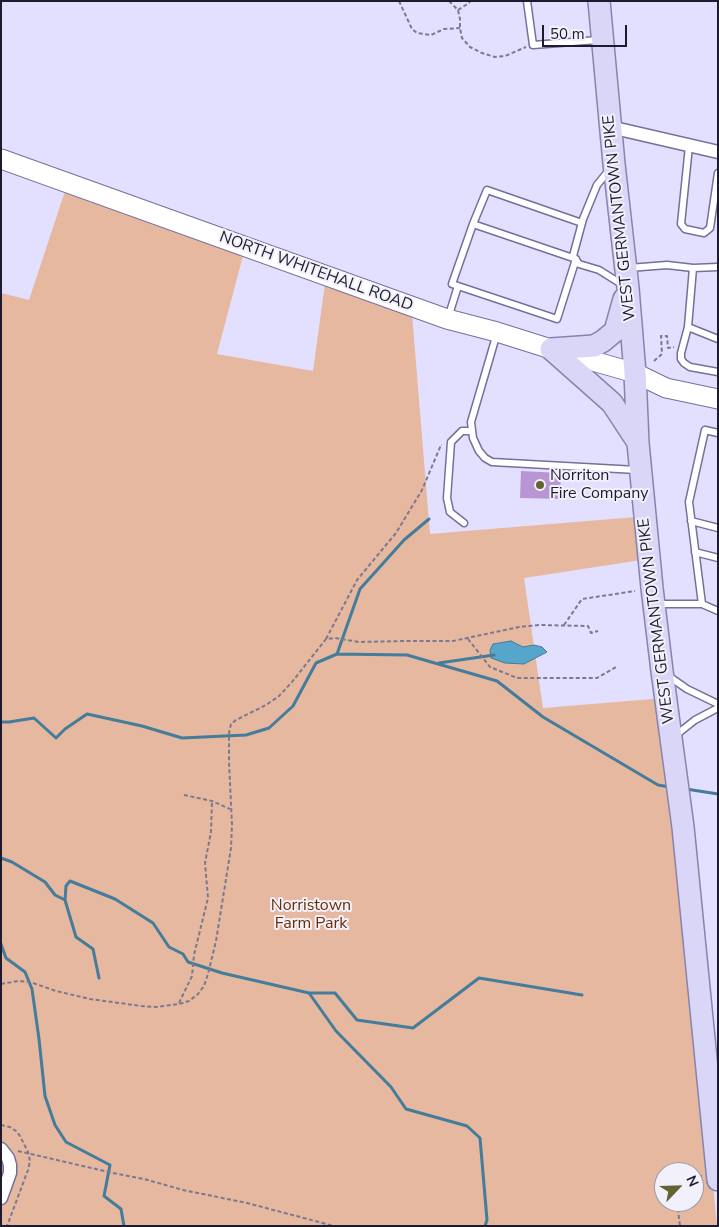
<!DOCTYPE html>
<style>
body{margin:0}
#map{position:relative;width:719px;height:1227px;overflow:hidden;background:#e3e0ff;font-family:"Nunito Sans",sans-serif}
canvas{display:block}
.frame{position:absolute;inset:0;border:2px solid #1d1b2d;pointer-events:none}
.north{position:absolute;left:654px;top:1162px;width:50px;height:50px;box-sizing:border-box;background:#f1f0fb;border:1px solid #9c9ba9;border-radius:50%;rotate:66deg;font-size:14px;font-weight:700;line-height:20px;text-align:center;color:#1d1b2d}
.north::after{content:'';display:block;margin:auto;width:18px;height:22px;background:#636431;clip-path:polygon(50% 0,100% 100%,50% 72%,0 100%)}
.scale{position:absolute;left:542px;top:25px;width:85px;height:22px;box-sizing:border-box;border:2px solid #1d1b2d;border-top:0;padding-left:6px;font-size:15px;line-height:18px;white-space:nowrap;color:#1d1b2d;-webkit-text-stroke:4px #f1f0fb;paint-order:stroke}
</style>
<div id="map">
<canvas width="719" height="1227"></canvas>
<div class="frame"></div>
<div class="north">N</div>
<div class="scale">50 m</div>
</div>
<script>
const c = document.querySelector('canvas').getContext('2d');
c.lineJoin = 'round';
function fillPath(path, color) {
  c.fillStyle = color;
  c.fill(path, 'evenodd');
}
function shape(rows) {
  const path = new Path2D();
  for (const r of rows) {
    path.moveTo(r[0], r[1]);
    for (let i = 2; i < r.length; i += 2) path.lineTo(r[i], r[i + 1]);
  }
  return path;
}
function stroke(path, color, width, dash) {
  c.strokeStyle = color;
  c.lineWidth = width;
  c.lineCap = dash ? 'butt' : 'round';
  c.setLineDash(dash || []);
  c.stroke(path);
}
function drawText(font, color, halo, rows, align = 'center') {
  c.font = font + ' "Nunito Sans",sans-serif';
  c.lineWidth = 4;
  c.setLineDash([]);
  c.textBaseline = 'middle';
  c.strokeStyle = halo;
  c.fillStyle = color;
  for (const [text, x, y, turn = 0] of rows) {
    c.save();
    c.translate(x, y);
    c.rotate((+turn || 0) * Math.PI / 180);
    c.textAlign = isNaN(turn) ? turn : align;
    if (halo) c.strokeText(text, 0, 0);
    c.fillText(text, 0, 0);
    c.restore();
  }
}
const green = shape([
 [70,176,244,252,217,354,313,371,326,276,412,314,430,534,648,516,648,559,524,578,543,708,665,698,717,1226,1,1226,1,293,29,300],
 [664,1172,694,1172,694,1202,664,1202]
]);
const water = shape([
 [511,641,523,647,534,645,542,647,547,652,524,664,505,663,491,658,490,650,493,644,511,641]
]);
const stream = shape([
 [337,654,360,589,404,540,429,519],
 [439,663,494,655],
 [1,722,9,722,34,718,56,738,65,729,87,714,142,726,182,738,246,735,269,728,293,706,316,663,337,654,407,655,497,681,543,717,658,785,670,787],
 [686,789,718,794],
 [1,858,12,862,45,882,55,895,65,900,66,886,70,881,115,899,153,923,169,947,183,954,188,962,222,973,309,993,336,1031,391,1087,406,1109,467,1126,480,1138,487,1220,485,1226],
 [65,900,76,937,93,949,99,978],
 [1,944,6,958,25,972,32,989,39,1039,45,1096,55,1125,66,1142,110,1165,104,1196,121,1209,124,1226],
 [310,993,335,993,357,1020,413,1028,479,978,582,995]
]);
const building = shape([
 [521,471,561,473,560,499,520,498]
]);
const path = shape([
 [399,1,412,29,417,33,431,35,444,29,460,28],
 [449,1,458,10,460,19,460,28,462,38,470,47,482,53,495,57,505,56,526,47],
 [458,10,469,3,470,1],
 [654,361,662,354,661,336,667,336,668,348,674,347],
 [564,625,582,599,635,591],
 [326,639,357,580,396,533,422,490,441,445,442,445],
 [468,639,490,667,517,678,597,678,616,667],
 [184,795,212,801,230,809],
 [1,984,18,981,30,982,56,991,90,999,141,1006,156,1007,179,1004,189,1001,198,994,204,986,208,974,216,941,231,848,232,825,229,762,229,733,231,724,236,720,266,705,279,696,292,682,326,639,335,638,359,642,404,641,453,641,519,627,540,625,588,626,591,633,598,631],
 [179,1003,192,976,194,955,208,898,205,863,211,832,212,801],
 [1,1125,10,1127,16,1131,20,1136,28,1152,30,1161,28,1170,7,1226],
 [18,1151,113,1173,144,1179,183,1190,247,1203,334,1226],
 [694,1177,702,1176],
 [677,1202,680,1226]
]);
const lane = shape([
 [527,1,533,45,598,40],
 [689,146,681,224,685,229,704,233,710,228,718,173],
 [610,169,597,185,583,219,573,256,579,264,599,270,623,285],
 [473,224,452,284,557,319,576,259,473,224,487,190,582,223],
 [629,268,667,265,693,268,718,267],
 [693,268,688,327,718,339],
 [448,318,458,286],
 [688,327,681,353,681,359,684,363,690,367,718,372],
 [497,333,471,422,473,438,479,451,485,458,492,462,637,470],
 [691,521,718,528],
 [464,523,450,512,447,498,451,442,462,431,471,431],
 [695,552,718,558],
 [658,604,702,604,718,611],
 [702,604,689,502,705,430,718,433],
 [667,675,687,689,718,704],
 [676,735,695,720,718,708]
]);
const street = shape([
 [610,127,718,152],
 [1,1149,8,1158,10,1165,10,1173,1,1198]
]);
const secondary = shape([
 [1,159,447,319,497,332,551,349,635,373,666,388,718,399]
]);
const primary = shape([
 [599,1,614,164,628,288,635,373,638,443,652,588,662,671,683,827,718,1180],
 [551,349,612,403,637,441],
 [551,349,594,346,603,341,615,331,624,299]
]);
const markers = [
 [540,485,5,"#636431"]
];
const streetNames = [
 ["WEST GERMANTOWN PIKE",620,218,-96],
 ["NORTH WHITEHALL ROAD",316,272,20],
 ["WEST GERMANTOWN PIKE",657,621,-97]
];
const poiNames = [
 ["Norriton",550,476],
 ["Fire Company",550,494]
];
const parkNames = [
 ["Norristown",311,906],
 ["Farm Park",311,924]
];
fillPath(green, '#e5b89f');
fillPath(water, '#55a6ca');
stroke(water, '#447c9b', 1);
stroke(stream, '#447c9b', 3);
fillPath(building, '#b896d4');
stroke(lane, '#746f9b', 9);
stroke(street, '#746f9b', 15);
stroke(secondary, '#746f9b', 21);
stroke(primary, '#8883ae', 24);
stroke(path, '#7b7991', 2, [4, 2.5]);
stroke(lane, '#fff', 6);
stroke(street, '#fff', 12);
stroke(secondary, '#fff', 19);
stroke(primary, '#dad6f8', 21);
for (const [x, y, r, color] of markers) {
  const dot = new Path2D();
  dot.arc(x, y, r, 0, 2 * Math.PI);
  c.fillStyle = color;
  c.fill(dot);
  stroke(dot, '#f1f0fb', 2);
}
drawText('16px', '#1d1b2d', '#f1f0fb', streetNames);
drawText('16px', '#1d1b2d', '#f1f0fb', poiNames, 'left');
drawText('16px', '#6c2f03', '#f1f0fb', parkNames);
</script>
